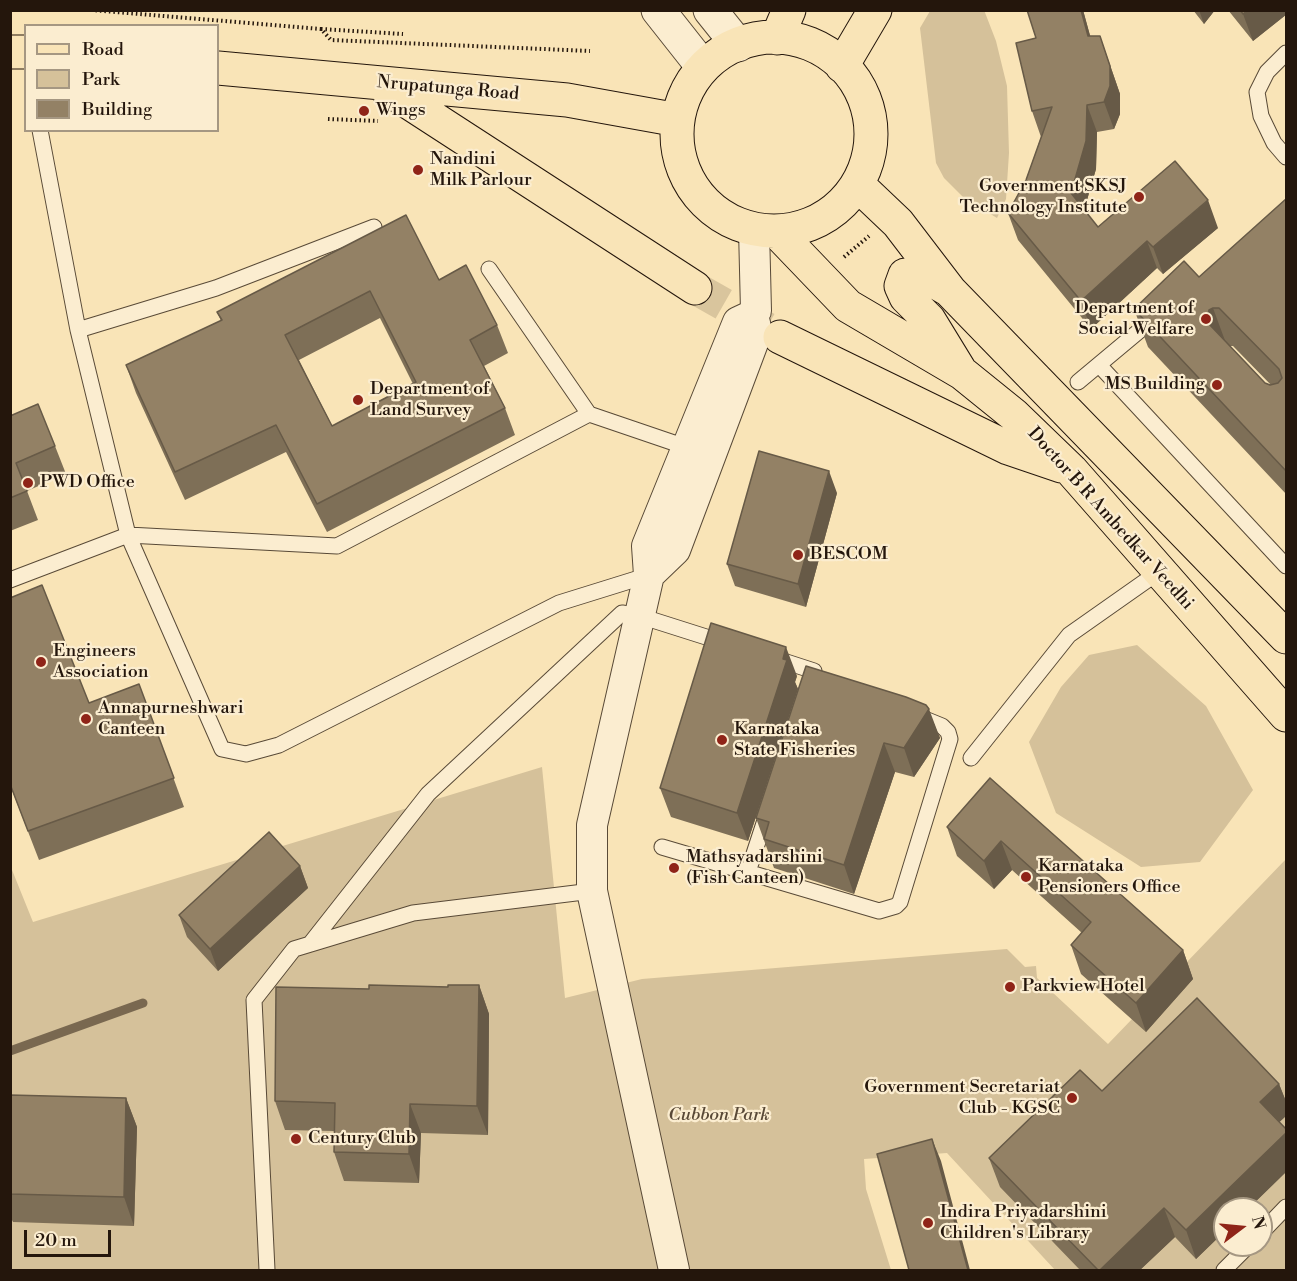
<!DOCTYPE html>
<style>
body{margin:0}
#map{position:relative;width:1297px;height:1281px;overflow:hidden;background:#f9e4b7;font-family:"Libre Bodoni",serif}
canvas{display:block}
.frame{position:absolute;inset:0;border:12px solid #24160c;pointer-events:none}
.legend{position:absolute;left:24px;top:24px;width:195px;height:108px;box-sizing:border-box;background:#fbedd0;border:2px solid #a59782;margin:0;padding:8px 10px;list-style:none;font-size:18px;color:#24160c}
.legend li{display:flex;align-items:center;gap:12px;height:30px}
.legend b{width:30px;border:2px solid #a59782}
.north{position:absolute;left:1213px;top:1197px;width:60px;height:60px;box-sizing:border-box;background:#fbedd0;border:2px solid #a59782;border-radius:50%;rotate:74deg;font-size:16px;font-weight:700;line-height:24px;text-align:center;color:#24160c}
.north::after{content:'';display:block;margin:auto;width:21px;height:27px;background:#8f2418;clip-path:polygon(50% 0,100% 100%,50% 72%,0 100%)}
.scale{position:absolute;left:24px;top:1230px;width:87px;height:27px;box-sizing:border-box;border:3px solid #24160c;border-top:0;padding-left:8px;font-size:18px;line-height:21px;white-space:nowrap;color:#24160c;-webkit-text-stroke:4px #fbedd0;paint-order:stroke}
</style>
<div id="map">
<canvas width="1297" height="1281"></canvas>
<div class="frame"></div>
<ul class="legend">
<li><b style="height:8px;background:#f9e4b7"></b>Road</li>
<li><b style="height:16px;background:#d5c19a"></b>Park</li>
<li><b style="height:16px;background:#938165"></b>Building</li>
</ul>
<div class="north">N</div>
<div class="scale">20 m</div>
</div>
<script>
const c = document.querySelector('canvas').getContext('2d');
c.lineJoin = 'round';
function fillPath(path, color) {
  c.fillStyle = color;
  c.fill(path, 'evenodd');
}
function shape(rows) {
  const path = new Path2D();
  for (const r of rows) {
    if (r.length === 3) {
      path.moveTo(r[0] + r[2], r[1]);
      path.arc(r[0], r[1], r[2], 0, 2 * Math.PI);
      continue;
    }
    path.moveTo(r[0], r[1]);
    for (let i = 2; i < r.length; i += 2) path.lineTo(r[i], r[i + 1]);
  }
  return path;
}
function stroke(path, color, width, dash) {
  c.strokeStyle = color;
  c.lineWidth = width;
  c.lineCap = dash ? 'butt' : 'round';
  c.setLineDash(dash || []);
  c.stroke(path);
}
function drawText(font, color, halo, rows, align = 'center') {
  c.font = font + ' "Libre Bodoni",serif';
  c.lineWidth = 4.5;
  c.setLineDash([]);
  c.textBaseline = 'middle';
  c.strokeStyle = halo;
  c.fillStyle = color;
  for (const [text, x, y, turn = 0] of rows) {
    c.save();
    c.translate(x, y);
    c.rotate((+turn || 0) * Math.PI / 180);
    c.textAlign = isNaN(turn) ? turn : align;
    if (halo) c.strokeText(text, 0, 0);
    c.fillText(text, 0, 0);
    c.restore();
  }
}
const green = shape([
 [984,10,996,41,1007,86,1009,153,1006,199,997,218,963,197,944,178,936,163,920,28,930,11],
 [1137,645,1206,706,1253,790,1200,862,1141,867,1056,813,1029,742,1061,687,1089,655],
 [542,767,565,998,642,979,1007,949,1025,967,1036,966,1037,978,1108,1044,1286,859,1286,1270,1055,1270,947,1153,864,1159,866,1189,891,1270,11,1270,10,865,33,922],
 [1225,1209,1261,1209,1261,1245,1225,1245]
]);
const stream = shape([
 [10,1051,143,1003]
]);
const primaryTunnel = shape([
 [695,288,771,331]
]);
const path = shape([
 [91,10,321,29,331,40,590,51],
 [321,29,403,34],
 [328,119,378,121],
 [844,257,869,236],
 [10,988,10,992]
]);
const service = shape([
 [1286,53,1267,72,1257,92,1261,116,1274,143,1286,157],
 [40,130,78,330,128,535,222,749,246,754,279,745,559,603,649,575],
 [489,269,589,414,686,447],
 [78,330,216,288,374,227],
 [1099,365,1286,566],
 [1078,382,1157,316],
 [10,580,128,535,337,546,589,414],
 [774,658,814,671,811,680],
 [971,758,1069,635,1160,571],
 [662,847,879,911,896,906,900,902,950,739,948,732,942,726,915,715],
 [748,872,767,814],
 [310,944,428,794,622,613,640,616,725,643],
 [1261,1233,1286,1207],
 [267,1270,254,1000,294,949,413,913,592,891],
 [1224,1270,1249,1245]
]);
const minor = shape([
 [649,575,675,550,757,332,753,315,756,311,754,229],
 [674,1270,592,891,592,825,649,575,647,546,738,322,753,315]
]);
const tertiary = shape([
 [658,10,703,67],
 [710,10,738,45]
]);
const primary = shape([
 [774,134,97],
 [777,38,789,10],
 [10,52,26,52],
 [842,66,875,10],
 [218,68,567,100,678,120],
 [382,85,695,288],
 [858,185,898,223,950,291,1286,637],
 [777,232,848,306,962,373,1014,415,1071,470,1286,715],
 [949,290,925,276,905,275,901,286,906,297,929,320,959,369],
 [780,337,1008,448,1061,466]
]);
const wall = shape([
 [1027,10,1083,10,1090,36,1100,36,1120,94,1120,114,1114,129,1097,132,1096,169,1084,210,1098,227,1218,228,1163,274,1157,268,1091,329,1018,240,1008,213,1026,180,1041,137,1032,111,1036,38],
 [1193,10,1215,10,1204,24],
 [1228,10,1287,10,1287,14,1253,41],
 [1287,198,1287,495,1148,347,1134,309,1199,277],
 [1230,346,1233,346,1271,385,1270,385,1265,383],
 [439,280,497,325,508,353,484,366,505,408,515,435,327,532,286,452,185,500,136,393,126,365,221,321,217,312],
 [380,318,413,384,332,426,299,360],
 [10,416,55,446,66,474,27,491,38,520,10,531],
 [837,493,806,607,735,586,727,564],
 [797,676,795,682,798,689,748,841,671,817,660,788],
 [139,684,184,807,39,860,10,785,89,703],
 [926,705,940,738,914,777,895,772,854,894,774,868,756,818],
 [990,778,1183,950,1193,979,1146,1032,1081,974,1071,945,1082,933,1012,870,994,889,957,856,947,827],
 [300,866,308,888,218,971,187,937,179,915],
 [479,985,489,1014,488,1135,421,1133,419,1183,344,1181,334,1152,334,1131,285,1130,275,1101,448,987],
 [1279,1084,1287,1104,1287,1115,1279,1122,1287,1130,1287,1171,1248,1209,1225,1209,1225,1231,1196,1259,1175,1237,1140,1270,1080,1270,1000,1187,989,1158,1102,1091],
 [10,1095,126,1098,137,1127,134,1226,13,1222,10,1216]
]);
const shadedWall = shape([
 [1081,10,1083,10,1098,64,1088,36],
 [1199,10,1215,10,1204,24],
 [1248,10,1287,10,1287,14,1253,41,1243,14],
 [1100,36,1120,94,1120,114,1114,129,1104,102],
 [1087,105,1097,132,1096,169,1081,221,1071,193],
 [1208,200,1218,228,1163,274,1153,247],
 [1147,241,1157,268,1091,329,1081,301],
 [1213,308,1227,346,1223,348,1207,319,1209,310],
 [829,471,837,493,806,607,798,584],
 [786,647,797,676,795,682,798,689,748,841,737,813],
 [929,709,940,738,914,777,904,748],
 [884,743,895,772,854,894,844,865],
 [1001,841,1012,870,994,889,984,861],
 [300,866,308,888,218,971,210,949],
 [1183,950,1193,979,1146,1032,1136,1003],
 [479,985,489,1014,488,1135,477,1106],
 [1279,1084,1287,1104,1287,1115,1270,1131,1260,1102],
 [126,1098,137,1127,134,1226,124,1197],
 [410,1104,421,1133,419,1183,409,1154],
 [1287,1132,1287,1171,1248,1209,1225,1209,1225,1231,1196,1259,1186,1230],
 [932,1139,941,1161,970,1270,968,1270],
 [1164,1208,1175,1237,1140,1270,1100,1270]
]);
const building = shape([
 [1027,10,1081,10,1088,36,1100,36,1110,66,1110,86,1104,102,1087,105,1086,141,1071,193,1098,227,1175,161,1208,200,1153,247,1147,241,1081,301,1008,213,1026,180,1052,107,1032,111,1016,43,1036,38,1027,10],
 [1240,10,1248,10,1243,14,1240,10],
 [1287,198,1287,472,1134,309,1184,261,1199,277,1287,198],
 [1213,308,1219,308,1279,369,1282,378,1278,383,1270,385,1265,383,1209,324,1207,319,1209,310,1213,308],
 [406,215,439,280,466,265,497,325,470,340,505,408,317,504,276,425,175,472,126,365,222,320,217,312,406,215],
 [370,291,416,382,332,426,285,335,370,291],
 [38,404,55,446,16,463,27,491,10,498,10,416,38,404],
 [759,451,829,471,798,584,727,564,759,451],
 [42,585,89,703,139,684,174,778,28,831,10,784,10,598,42,585],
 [711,623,786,647,783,659,787,660,737,813,660,788,711,623],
 [806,666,906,697,926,705,929,709,904,748,884,743,844,865,764,839,769,822,756,818,806,666],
 [990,778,1183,950,1136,1003,1071,945,1091,922,1001,841,984,861,947,827,990,778],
 [269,832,300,866,210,949,179,915,269,832],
 [369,985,448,987,448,985,479,985,477,1106,410,1104,409,1154,334,1152,335,1103,275,1101,276,987,369,989,369,985],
 [1197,998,1279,1084,1260,1102,1287,1130,1287,1132,1186,1230,1164,1208,1100,1270,1098,1270,989,1158,1080,1070,1102,1091,1197,998],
 [10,1095,126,1098,124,1197,10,1194,10,1095],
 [932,1139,968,1270,909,1270,877,1154,932,1139]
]);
const markers = [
 [364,111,6,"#8f2418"],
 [418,170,6,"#8f2418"],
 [1139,197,6,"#8f2418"],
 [1206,319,6,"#8f2418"],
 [1217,385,6,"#8f2418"],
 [358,400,6,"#8f2418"],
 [28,483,6,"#8f2418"],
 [798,555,6,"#8f2418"],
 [41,662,6,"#8f2418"],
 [86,719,6,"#8f2418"],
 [722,740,6,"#8f2418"],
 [674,868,6,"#8f2418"],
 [1026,877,6,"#8f2418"],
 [1010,987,6,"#8f2418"],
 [1072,1098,6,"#8f2418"],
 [296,1139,6,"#8f2418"],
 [928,1223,6,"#8f2418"]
];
const streetNames = [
 ["Nrupatunga Road",448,89,5],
 ["Doctor B R Ambedkar Veedhi",1110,519,48]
];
const poiNames = [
 ["Wings",376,111],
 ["Nandini",430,160],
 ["Milk Parlour",430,181],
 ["Government SKSJ",1127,187,"right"],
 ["Technology Institute",1127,208,"right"],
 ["Department of",1194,309,"right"],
 ["Social Welfare",1194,330,"right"],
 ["MS Building",1205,385,"right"],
 ["Department of",370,390],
 ["Land Survey",370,411],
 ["PWD Office",40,483],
 ["BESCOM",810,555],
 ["Engineers",53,652],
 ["Association",53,673],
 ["Annapurneshwari",98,709],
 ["Canteen",98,730],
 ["Karnataka",734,730],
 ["State Fisheries",734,751],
 ["Mathsyadarshini",686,858],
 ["(Fish Canteen)",686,879],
 ["Karnataka",1038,867],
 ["Pensioners Office",1038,888],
 ["Parkview Hotel",1022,987],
 ["Government Secretariat",1060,1088,"right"],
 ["Club - KGSC",1060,1109,"right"],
 ["Century Club",308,1139],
 ["Indira Priyadarshini",940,1213],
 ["Children's Library",940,1234]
];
const parkNames = [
 ["Cubbon Park",719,1116]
];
fillPath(green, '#d5c19a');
stroke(stream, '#796850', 9);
stroke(primaryTunnel, '#d9c59d', 33, [33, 16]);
stroke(service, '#594a37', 17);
stroke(minor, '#594a37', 32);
stroke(tertiary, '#594a37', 35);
stroke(primary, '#24160c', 35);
stroke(path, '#24160c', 4, [1.5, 3]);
stroke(service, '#fbedd0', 15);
stroke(minor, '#fbedd0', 30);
stroke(tertiary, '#fbedd0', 33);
stroke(primary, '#f9e4b7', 33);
fillPath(wall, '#7e6f57');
fillPath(shadedWall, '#675a47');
fillPath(building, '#938165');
stroke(building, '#675a47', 1.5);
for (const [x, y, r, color] of markers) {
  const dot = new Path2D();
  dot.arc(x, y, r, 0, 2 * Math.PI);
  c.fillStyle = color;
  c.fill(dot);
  stroke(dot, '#fbedd0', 2);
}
drawText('18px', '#24160c', '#fbedd0', streetNames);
drawText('18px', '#24160c', '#fbedd0', poiNames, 'left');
drawText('italic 18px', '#594937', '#fbedd0', parkNames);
</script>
